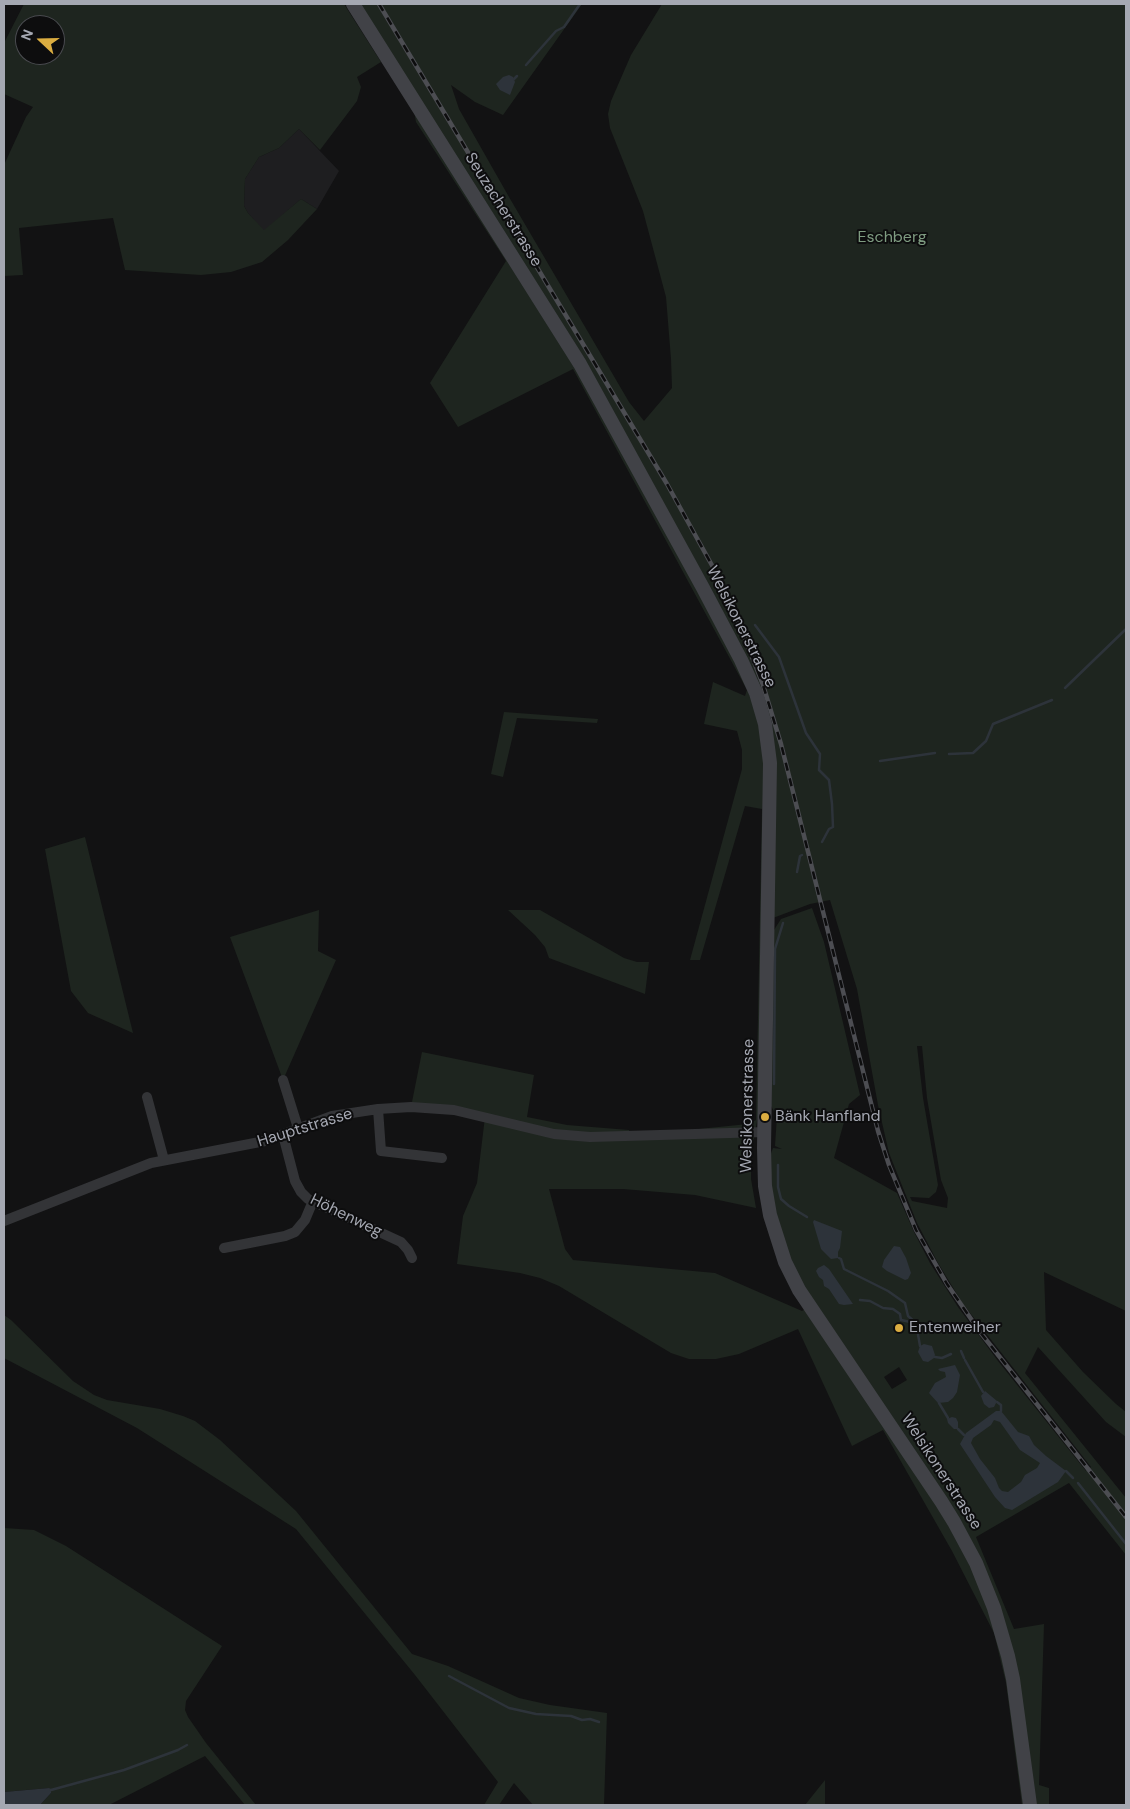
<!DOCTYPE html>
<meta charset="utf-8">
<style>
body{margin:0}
#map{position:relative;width:1130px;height:1809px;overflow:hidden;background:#121213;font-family:"DM Sans",sans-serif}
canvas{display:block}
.frame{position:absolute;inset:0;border:5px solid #a5a8b2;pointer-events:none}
.north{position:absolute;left:15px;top:15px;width:50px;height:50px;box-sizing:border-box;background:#0d0d0e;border:1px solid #4a4b50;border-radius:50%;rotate:291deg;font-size:14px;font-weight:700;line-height:20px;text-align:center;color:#a5a8b2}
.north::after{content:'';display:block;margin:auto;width:18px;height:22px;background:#dbad41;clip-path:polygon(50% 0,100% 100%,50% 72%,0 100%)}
</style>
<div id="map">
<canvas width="1130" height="1809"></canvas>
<div class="frame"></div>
<div class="north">N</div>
</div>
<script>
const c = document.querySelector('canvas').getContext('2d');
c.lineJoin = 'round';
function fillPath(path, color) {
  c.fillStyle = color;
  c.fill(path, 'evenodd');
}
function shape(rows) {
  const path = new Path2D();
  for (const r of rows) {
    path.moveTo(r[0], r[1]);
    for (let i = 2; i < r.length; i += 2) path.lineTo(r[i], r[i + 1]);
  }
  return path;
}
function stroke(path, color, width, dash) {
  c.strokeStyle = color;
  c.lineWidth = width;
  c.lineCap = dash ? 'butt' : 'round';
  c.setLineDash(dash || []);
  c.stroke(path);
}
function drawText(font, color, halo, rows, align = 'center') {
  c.font = font + ' "DM Sans",sans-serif';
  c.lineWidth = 4;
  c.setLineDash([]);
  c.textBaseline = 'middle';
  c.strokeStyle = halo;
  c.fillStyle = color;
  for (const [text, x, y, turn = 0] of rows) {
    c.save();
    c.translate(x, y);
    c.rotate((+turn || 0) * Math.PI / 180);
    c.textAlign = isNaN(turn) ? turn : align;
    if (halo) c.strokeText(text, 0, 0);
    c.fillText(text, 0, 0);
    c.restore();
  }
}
const built = shape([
 [299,129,339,171,317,209,301,199,264,231,248,213,244,206,245,179,259,157,279,148]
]);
const green = shape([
 [24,4,344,4,381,62,357,77,361,87,357,101,320,150,299,129,279,148,259,157,245,179,244,206,248,213,264,230,301,199,317,209,288,240,262,262,231,272,201,275,125,270,113,218,19,228,23,275,4,276,4,165,26,117,33,107,4,94,4,43],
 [25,25,55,25,55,55,25,55],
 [353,4,582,4,503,115,475,102,451,85,459,109,509,197,629,402,644,421,672,388,671,359,666,297,643,211,610,128,608,114,611,101,631,55,662,4,1126,4,1126,1311,1044,1272,1046,1330,1083,1372,1116,1404,1126,1412,1126,1437,1106,1422,1038,1347,1025,1373,1126,1498,1126,1555,1069,1483,976,1537,1014,1629,1044,1624,1039,1785,1049,1788,1049,1805,1022,1805,1006,1683,994,1633,952,1551,883,1430,852,1446,798,1329,739,1354,716,1359,689,1359,671,1353,559,1286,540,1278,520,1273,457,1264,463,1216,477,1183,485,1117,411,1107,422,1052,534,1075,527,1117,567,1125,629,1130,629,1136,748,1124,756,1120,762,809,745,806,700,960,690,960,742,769,742,750,737,731,704,724,713,682,745,696,747,690,573,369,458,427,430,383,506,261,416,122,411,95],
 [830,900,857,989,878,1105,889,1153,917,1223,938,1263,963,1304,1091,1467,1086,1471,998,1361,958,1307,930,1263,914,1232,897,1193,834,1158,849,1104,860,1095,824,942,812,908,781,919,774,930,771,1106,777,1116,775,1146,782,1149,773,1148,770,1156,772,1194,778,1227,790,1261,809,1307,802,1311,715,1273,573,1260,565,1249,549,1189,623,1189,695,1195,756,1208,751,1179,751,1155,759,1110,765,921,810,904],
 [917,1046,922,1046,927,1098,941,1180,948,1198,947,1208,912,1201,910,1197,929,1198,936,1192,938,1185,923,1098],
 [899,1367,907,1380,892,1389,884,1377],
 [504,712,598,719,597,723,517,718,503,777,491,774],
 [85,837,133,1033,88,1013,71,991,45,849],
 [319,910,318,951,336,960,283,1080,230,937],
 [508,910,540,910,624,958,637,962,649,962,645,994,549,958,545,947,535,935],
 [4,1315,11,1320,73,1381,94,1395,107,1400,160,1409,183,1416,195,1421,220,1440,296,1511,412,1654,448,1666,519,1698,550,1705,607,1713,604,1805,533,1805,514,1783,499,1805,484,1805,498,1782,415,1675,296,1529,137,1428,4,1358],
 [4,1528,34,1530,66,1546,222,1646,186,1701,185,1710,188,1717,206,1743,256,1805,245,1805,205,1756,109,1805,40,1805,51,1793,49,1788,4,1792],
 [825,1780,825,1805,805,1805]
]);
const water = shape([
 [509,75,513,77,515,82,510,95,500,90,496,84,503,77],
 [814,1220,842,1231,840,1248,838,1252,838,1258,831,1259,821,1249,813,1222],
 [894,1246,900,1247,906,1258,911,1273,908,1279,905,1280,887,1271,882,1267,884,1260],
 [824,1265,829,1269,853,1304,844,1305,839,1304,829,1289,824,1286,823,1280,819,1277,816,1271,818,1268],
 [924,1344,932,1346,935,1355,934,1358,928,1362,923,1361,918,1352,920,1346],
 [955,1365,960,1375,957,1392,953,1398,948,1402,938,1403,929,1393,935,1383,946,1377,945,1372,940,1371,938,1369],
 [985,1391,997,1401,994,1407,989,1408,984,1404,981,1396],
 [996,1411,1001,1411,1018,1432,1029,1436,1034,1445,1046,1456,1066,1471,1058,1482,1012,1510,1005,1508,995,1497,960,1444,966,1433],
 [994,1420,1000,1422,1020,1450,1040,1463,1037,1468,1025,1475,1021,1482,1008,1492,1002,1491,999,1488,995,1478,980,1459,971,1443,973,1438,991,1425],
 [952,1417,956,1418,958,1422,958,1429,954,1429,948,1423,947,1419],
 [49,1788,51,1789,51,1793,40,1805,4,1805,4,1792]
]);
const stream = shape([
 [526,65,556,31,564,27,580,4],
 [514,79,517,76],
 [755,625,779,657,806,733,820,754,819,770,829,780,832,804,833,827,829,829,822,842],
 [1065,688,1126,629],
 [949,754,973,753,986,741,993,724,1052,700],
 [880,761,935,753],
 [797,872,800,856,802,855],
 [774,1084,775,949,783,923],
 [778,1165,778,1187,781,1199,789,1206,807,1217],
 [839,1258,841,1259,844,1269,888,1291,905,1303,908,1316,916,1323,920,1346],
 [860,1300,870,1301,883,1308,893,1309,900,1314,901,1320,915,1323],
 [961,1351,964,1358],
 [935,1357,942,1358,951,1354],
 [965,1360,983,1392],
 [997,1402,1001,1405,1001,1411],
 [939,1403,948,1418],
 [958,1429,964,1435],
 [1066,1471,1073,1478],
 [1078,1483,1126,1544],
 [449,1676,509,1708,536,1714,571,1716,582,1720,590,1719,599,1722],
 [51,1790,124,1770,178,1750,187,1745]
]);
const minor = shape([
 [283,1080,298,1128],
 [147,1097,164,1160],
 [378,1109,381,1151,442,1158],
 [283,1135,295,1181,301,1192,308,1199,401,1242,408,1250,412,1258],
 [4,1221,151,1163,265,1141,332,1116,378,1109,411,1107,454,1110,554,1134,590,1137,765,1132],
 [224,1248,285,1236,295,1232,305,1220,313,1201]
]);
const secondary = shape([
 [353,4,580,364,703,588,741,660,756,693,765,724,770,763,764,1148,765,1186,770,1215,785,1262,799,1290,941,1501,954,1522,976,1563,994,1608,1008,1656,1013,1679,1030,1805]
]);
const rail = shape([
 [379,4,667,484,714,569,733,608,763,685,781,744,878,1131,889,1165,916,1230,947,1284,980,1332,1126,1517]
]);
const markers = [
 [765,1117,5,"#dbad41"],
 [899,1328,5,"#dbad41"]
];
const streetNames = [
 ["Seuzacherstrasse",503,210,58],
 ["Welsikonerstrasse",741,627,63],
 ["Welsikonerstrasse",748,1106,-89],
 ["Hauptstrasse",305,1128,-17],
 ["Höhenweg",346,1216,26],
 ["Welsikonerstrasse",941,1472,57]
];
const parkNames = [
 ["Eschberg",892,238]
];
const poiNames = [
 ["Bänk Hanfland",775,1117],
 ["Entenweiher",909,1328]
];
fillPath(built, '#1e1e20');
fillPath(green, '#1e251f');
fillPath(water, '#2d333a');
stroke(stream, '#2d333a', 2.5);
stroke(minor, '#333437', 10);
stroke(secondary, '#414247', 14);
stroke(rail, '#4c4d52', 4.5);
stroke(rail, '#0d0d0e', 2.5, [8]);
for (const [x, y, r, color] of markers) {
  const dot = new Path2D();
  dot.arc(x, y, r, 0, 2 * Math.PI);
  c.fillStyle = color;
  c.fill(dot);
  stroke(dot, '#0d0d0e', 2);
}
drawText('16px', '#a5a8b2', '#0d0d0e', streetNames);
drawText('16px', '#7e9b80', '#0d0d0e', parkNames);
drawText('16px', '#a5a8b2', '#0d0d0e', poiNames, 'left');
</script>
